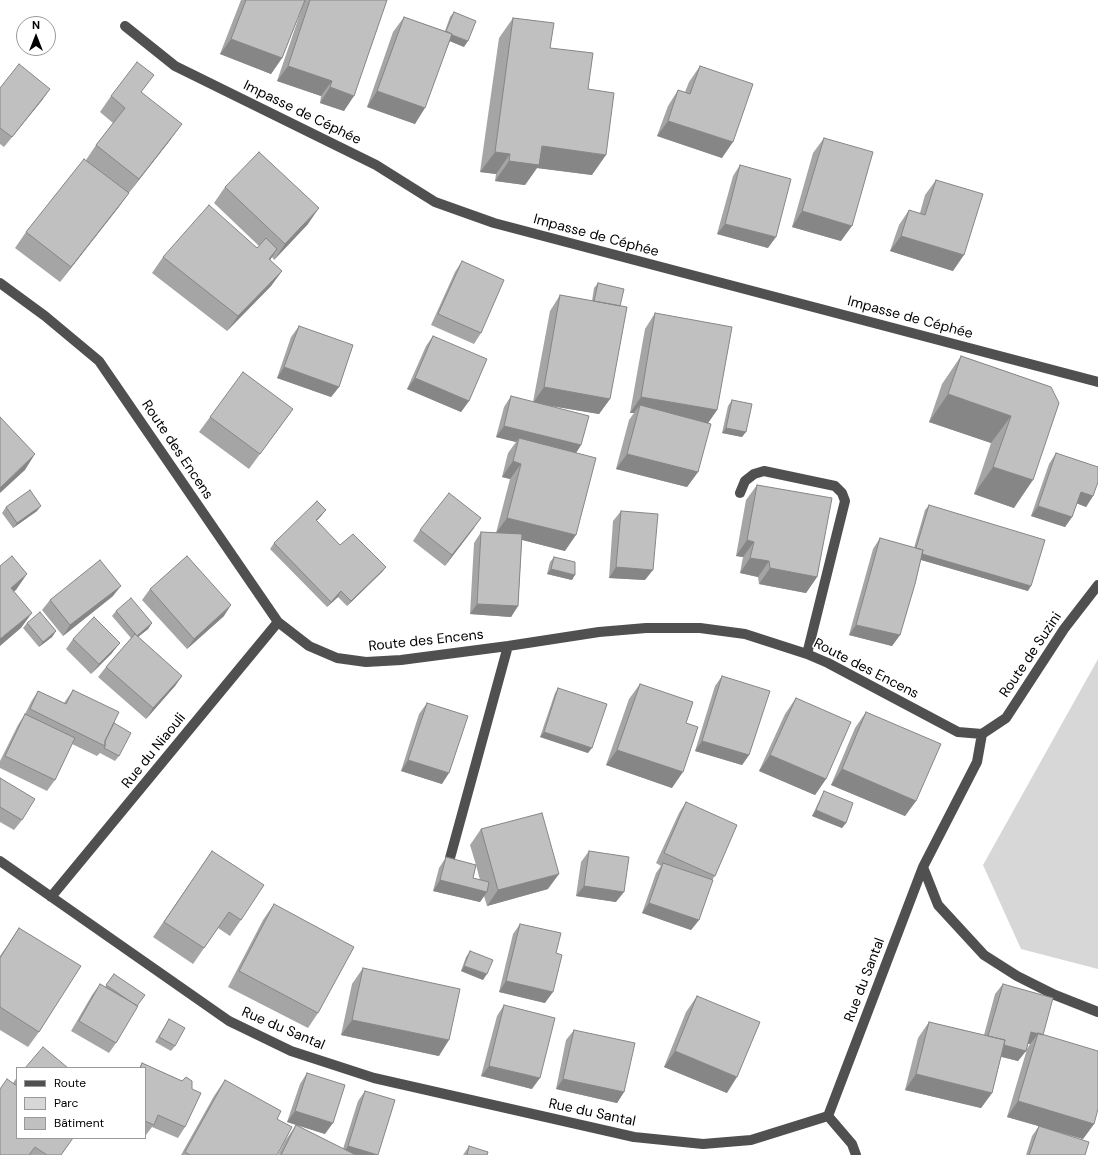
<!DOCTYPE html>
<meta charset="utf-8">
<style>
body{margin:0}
#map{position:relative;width:1098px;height:1155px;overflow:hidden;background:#fff;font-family:"DM Sans",sans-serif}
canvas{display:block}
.legend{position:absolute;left:16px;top:1067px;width:130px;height:72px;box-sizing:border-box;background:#fff;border:1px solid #999;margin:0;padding:5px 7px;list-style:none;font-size:12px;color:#000}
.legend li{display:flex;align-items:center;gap:8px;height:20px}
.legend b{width:20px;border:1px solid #999}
.north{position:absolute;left:16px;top:16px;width:40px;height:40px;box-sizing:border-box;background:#fff;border:1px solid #999;border-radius:50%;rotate:0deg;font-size:11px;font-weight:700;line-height:16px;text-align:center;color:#000}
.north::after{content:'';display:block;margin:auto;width:14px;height:18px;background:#000;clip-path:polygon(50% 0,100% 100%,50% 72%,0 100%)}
</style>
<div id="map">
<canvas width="1098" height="1155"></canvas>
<ul class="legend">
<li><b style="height:5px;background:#505050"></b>Route</li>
<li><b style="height:11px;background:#d7d7d7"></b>Parc</li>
<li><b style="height:11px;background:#c0c0c0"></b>Bâtiment</li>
</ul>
<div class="north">N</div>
</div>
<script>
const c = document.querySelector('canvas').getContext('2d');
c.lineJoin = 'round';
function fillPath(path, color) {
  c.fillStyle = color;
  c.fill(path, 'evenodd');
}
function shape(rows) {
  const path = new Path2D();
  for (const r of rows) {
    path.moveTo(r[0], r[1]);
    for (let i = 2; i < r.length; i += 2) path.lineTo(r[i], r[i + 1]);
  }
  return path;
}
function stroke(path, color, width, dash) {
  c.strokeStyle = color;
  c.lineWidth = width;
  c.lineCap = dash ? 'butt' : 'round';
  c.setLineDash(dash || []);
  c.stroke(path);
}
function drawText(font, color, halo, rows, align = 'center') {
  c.font = font + ' "DM Sans",sans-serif';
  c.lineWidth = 3;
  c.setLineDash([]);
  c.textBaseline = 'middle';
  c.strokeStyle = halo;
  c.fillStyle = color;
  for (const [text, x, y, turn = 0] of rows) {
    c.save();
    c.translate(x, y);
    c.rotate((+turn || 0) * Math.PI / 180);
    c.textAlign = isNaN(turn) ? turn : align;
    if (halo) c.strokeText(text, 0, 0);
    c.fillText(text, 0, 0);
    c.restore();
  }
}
const green = shape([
 [1098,659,1098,969,1021,949,983,865]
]);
const minor = shape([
 [125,26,175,66,376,165,435,202,494,223,1098,382],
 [0,283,45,316,99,361,278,622,309,646,337,658,366,662,401,660,508,646,599,632,646,628,700,628,745,634,807,654,828,663,958,732,982,734],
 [740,493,745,481,754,474,764,471,835,486,842,493,845,501,807,654],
 [982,734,1006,718,1064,629,1098,585],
 [450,858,508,646],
 [0,861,229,1021,291,1051,374,1078,634,1137,703,1144,751,1140,828,1116],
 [923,867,938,905,984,955,1017,976,1055,995,1098,1012],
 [51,897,278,622],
 [828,1116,923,867,977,762,982,734],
 [828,1116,852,1144,856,1155]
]);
const wall = shape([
 [241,0,387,0,344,111,320,103,321,96,277,81,304,2,282,58,271,74,220,54],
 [454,12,464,47,450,41,415,124,367,107,393,32,404,17,445,31,450,17],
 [513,18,550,48,588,89,592,175,537,168,525,185,495,181,496,174,480,172,499,38],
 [700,66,722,158,657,136,668,106,678,90,685,92,689,82],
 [0,88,43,99,4,147,0,144],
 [142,92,171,139,128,194,118,208,60,282,15,248,26,232,86,160,96,145,113,123,100,112,111,96],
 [824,138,841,241,792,227,813,153],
 [740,165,768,248,717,234,733,176],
 [936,180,953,271,890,251,899,225,909,210,920,213,925,195],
 [225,187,308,224,274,260,272,257,270,260,282,271,271,286,227,331,152,273,163,257,257,248,259,246,214,203],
 [462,261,481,333,474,344,431,325,455,272],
 [598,283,620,306,610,399,599,414,546,405,581,445,576,453,565,551,522,540,518,606,511,617,470,614,474,543,481,532,496,533,510,479,502,477,508,453,516,442,496,437,504,407,511,396,533,402,550,311,560,295,592,301,594,288],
 [655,313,717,410,708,423,698,472,687,487,616,469,629,420,634,413,630,413,645,329],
 [299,326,339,387,331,397,277,378,291,337],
 [433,336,469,401,461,412,407,389,426,346],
 [961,356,1051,387,1014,508,974,494,991,443,929,422,942,384],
 [732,400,742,437,722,433,728,406],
 [210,417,282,424,249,469,199,432],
 [1056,453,1093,496,1086,507,1077,503,1072,517,1065,527,1031,516,1049,464],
 [757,485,817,577,806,593,759,584,758,577,740,573,743,557,736,556,746,500],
 [929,505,1028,591,921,560,900,635,892,646,849,635,873,549,880,538,914,548,925,510],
 [6,507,37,511,13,528,2,513],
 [621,511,645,580,609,578,613,521],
 [322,515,316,521,340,545,386,567,382,572,347,606,338,597,327,607,270,549,274,543],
 [474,528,445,566,413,541,420,530],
 [554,557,572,580,547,574,550,562],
 [150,589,224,616,187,649,142,600],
 [113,596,63,636,42,610,50,600],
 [116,611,152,623,148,629,138,637,182,676,175,686,146,719,98,677,106,667,131,638,112,616],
 [27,623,56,631,52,637,39,647,23,628],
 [73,639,112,653,91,674,66,649],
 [722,676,749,755,742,765,695,751,715,686],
 [640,684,686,723,672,788,606,765,629,699],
 [558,688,588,753,540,737,555,693],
 [73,690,114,723,119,756,115,761,100,753,97,756,72,744,55,780,47,791,0,768,0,761,18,725,25,714,31,702,38,691,64,703],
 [796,698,826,779,815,795,759,771,785,714],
 [427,703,442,784,401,771,419,714],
 [866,712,916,801,905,816,831,785,855,728],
 [0,778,22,820,14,830,0,822],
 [824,791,846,823,842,828,812,816,821,797],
 [686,802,715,876,712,880,699,920,691,930,642,913,656,873,661,866,656,863,679,813],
 [481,829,548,889,487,906,484,896,480,902,433,891,439,868,446,857,476,865,470,845],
 [476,865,480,880,473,878],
 [212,851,241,920,230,936,218,928,193,964,153,937],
 [589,851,616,902,576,896,581,862],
 [274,904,318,1013,308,1028,228,987,263,920],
 [520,924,545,1003,499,992,513,934],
 [19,928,39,1032,28,1047,0,1030,0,956],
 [470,951,483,980,461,971,466,957],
 [363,968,439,1056,341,1035,352,984],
 [114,974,137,1006,116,1043,109,1053,71,1031,92,995,100,984,105,987],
 [1003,984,1043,1035,1094,1124,1083,1139,1051,1130,1085,1155,1026,1155,1032,1136,1039,1126,1007,1117,1027,1049,1030,1044,1028,1044,1026,1051,1018,1061,1001,1057,992,1093,981,1108,905,1090,918,1038,929,1022,984,1035,995,994],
 [697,996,727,1093,664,1067,686,1012],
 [504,1005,532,1089,481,1076,497,1016],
 [169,1019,175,1046,171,1051,155,1042],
 [574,1030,624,1092,617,1103,556,1089,566,1040],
 [142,1063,182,1081,185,1127,178,1138,152,1127,146,1135,145,1135,145,1068,139,1068],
 [307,1073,325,1134,287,1122,300,1084],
 [17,1077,17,1138,61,1155,0,1155,13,1083],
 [225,1080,277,1119,277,1155,181,1155,214,1096],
 [365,1091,378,1155,278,1155,285,1141,296,1125,343,1149,358,1101],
 [469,1146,487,1155,463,1155]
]);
const shadedWall = shape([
 [446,33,468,41,464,47,442,38],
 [231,39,282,58,271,74,220,54],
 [288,66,332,81,321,96,277,81],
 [330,87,354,96,344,111,320,103],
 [50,89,43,99,4,147,12,137],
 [377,91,425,108,415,124,367,107],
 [668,121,733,142,722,158,657,136],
 [182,124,171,139,128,194,139,179],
 [542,146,606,155,592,175,537,168,525,185,495,181,509,161],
 [495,152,510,154,496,174,480,172],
 [129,193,118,208,60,282,71,267],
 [319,208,308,224,274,260,285,244],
 [802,211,852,226,841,241,792,227],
 [725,224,776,237,768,248,717,234],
 [901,236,964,255,953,271,890,251],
 [277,249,267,265,269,259],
 [282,271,271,286,227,331,238,316],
 [284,367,339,387,331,397,277,378],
 [415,378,469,401,461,412,407,389],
 [544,387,610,399,599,414,533,403],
 [948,394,1011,416,991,443,929,422],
 [641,397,717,410,706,426,640,405,634,413,630,413],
 [504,426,581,445,574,456,519,438,516,442,496,437],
 [726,428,746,432,742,437,722,433],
 [35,454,25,470,0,493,0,488],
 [627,454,698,472,687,487,616,469],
 [513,461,521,464,510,479,502,477],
 [993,467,1033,480,1014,508,974,494],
 [1081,492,1093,496,1086,507,1073,502],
 [41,506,37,511,13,528,17,523],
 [1038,506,1072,517,1065,527,1031,516],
 [326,510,322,515,312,526,316,520],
 [481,518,474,528,445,566,452,555],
 [507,518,576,535,565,551,496,533],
 [747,540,754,542,743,557,736,556],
 [915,551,1031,586,1028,591,911,557],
 [750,558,769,561,758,577,740,573],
 [386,567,382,572,347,606,351,601],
 [616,567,653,570,645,580,609,578],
 [770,568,817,577,806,593,759,584],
 [551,569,575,575,572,580,547,574],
 [27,574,16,590,0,603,11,588],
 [121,586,113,596,63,636,70,625],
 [341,591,338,597,327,607,331,602],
 [477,604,518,606,511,617,470,614],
 [231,605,224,616,187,649,194,639],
 [32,613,21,628,0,646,0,639],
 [152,623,148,629,133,641,137,636],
 [856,625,900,635,892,646,849,635],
 [56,631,52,637,39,647,43,642],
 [120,643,112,653,91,674,99,664],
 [182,676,175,686,146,719,153,708],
 [544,732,592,748,588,753,540,737],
 [702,741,749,755,742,765,695,751],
 [617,750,683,772,672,788,606,765],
 [770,755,826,779,815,795,759,771],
 [408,760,449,773,442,784,401,771],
 [842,769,916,801,905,816,831,785],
 [816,810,846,823,842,828,812,816],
 [559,874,548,889,487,906,498,890],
 [440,880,487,892,480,902,433,891],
 [584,886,624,892,616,902,576,896],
 [649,903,699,920,691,930,642,913],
 [464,966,487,974,483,980,461,971],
 [506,981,553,992,545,1003,499,992],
 [352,1020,449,1040,439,1056,341,1035],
 [1031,1032,1038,1034,1030,1044,1024,1043],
 [987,1040,1026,1051,1018,1061,980,1051],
 [675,1051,737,1077,727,1093,664,1067],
 [489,1066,540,1078,532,1089,481,1076],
 [916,1074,992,1093,981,1108,905,1090],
 [563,1079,624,1092,617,1103,556,1089],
 [1018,1101,1094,1124,1083,1139,1007,1117],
 [295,1111,333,1123,325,1134,287,1122],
 [348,1146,378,1155,342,1155]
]);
const building = shape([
 [246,0,305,0,282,58,231,39,246,0],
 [310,0,387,0,354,96,330,87,332,81,288,66,310,0],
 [454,12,476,21,468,41,452,35,452,34,446,31,454,12],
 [404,17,452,34,425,108,377,91,404,17],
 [513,18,554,23,550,48,593,53,588,89,614,93,606,155,542,146,539,165,509,161,510,154,495,152,513,18],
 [137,62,154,75,141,92,182,124,139,179,96,145,125,108,111,96,137,62],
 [19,64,50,89,12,137,0,128,0,88,19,64],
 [700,66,753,84,733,142,668,121,678,90,690,94,700,66],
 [824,138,873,152,852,226,802,211,824,138],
 [259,152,319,208,285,244,225,187,259,152],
 [84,159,129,193,71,267,26,232,84,159],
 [740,165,791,179,776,237,725,224,740,165],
 [936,180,983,194,964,255,901,236,909,210,925,215,936,180],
 [209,205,257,248,266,238,277,249,269,259,282,271,238,316,163,257,209,205],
 [462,261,504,280,481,333,438,314,462,261],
 [598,283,624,289,620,306,594,301,598,283],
 [560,295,627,307,610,399,544,387,560,295],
 [655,313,732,327,717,410,641,397,655,313],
 [299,326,353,345,339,387,284,367,299,326],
 [433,336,487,359,469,401,415,378,433,336],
 [961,356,1051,387,1059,403,1033,480,993,467,1011,416,948,394,961,356],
 [243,372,293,409,260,454,210,417,243,372],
 [511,396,589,416,581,445,504,426,511,396],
 [732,400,752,404,746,432,726,428,732,400],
 [640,405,711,424,698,472,627,454,640,405],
 [0,417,35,454,0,488,0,417],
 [519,438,596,458,576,535,507,518,521,464,513,461,519,438],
 [1056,453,1098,467,1098,482,1093,496,1081,492,1072,517,1038,506,1056,453],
 [757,485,832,498,817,577,770,568,769,561,750,558,754,542,747,540,757,485],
 [30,490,41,506,17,523,6,507,30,490],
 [449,493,481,518,452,555,420,530,449,493],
 [317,501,326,510,316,520,340,545,353,534,386,567,351,601,341,591,331,602,274,543,317,501],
 [929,505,1045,540,1031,586,922,554,923,550,916,548,929,505],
 [621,511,658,514,653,570,616,567,621,511],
 [481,532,522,534,518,606,477,604,481,532],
 [880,538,923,550,915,584,900,635,856,625,880,538],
 [12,556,27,574,11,588,32,613,0,639,0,566,12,556],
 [187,556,231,605,194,639,150,589,187,556],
 [554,557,575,562,575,575,551,569,554,557],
 [100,560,121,586,70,625,50,600,100,560],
 [131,598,152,623,137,636,116,611,131,598],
 [40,612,56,631,43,642,27,623,40,612],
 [94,617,120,643,99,664,73,639,94,617],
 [135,634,182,676,153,708,106,667,135,634],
 [722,676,770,691,749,755,702,741,722,676],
 [640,684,693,702,686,723,698,727,683,772,617,750,640,684],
 [558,688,607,704,592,748,544,732,558,688],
 [73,690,119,712,105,741,105,746,30,709,38,691,66,704,73,690],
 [796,698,851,722,826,779,770,755,796,698],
 [427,703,468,716,449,773,408,760,427,703],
 [866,712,941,744,916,801,842,769,866,712],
 [25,714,75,738,55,780,5,756,25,714],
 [114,723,131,733,119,756,104,748,105,746,105,741,114,723],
 [0,778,35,799,22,820,0,807,0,778],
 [824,791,853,803,846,823,816,810,824,791],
 [686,802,737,825,715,876,664,853,686,802],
 [542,813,559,874,498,890,481,829,542,813],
 [212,851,264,885,241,920,229,912,204,948,164,922,212,851],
 [589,851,629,857,624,892,584,886,589,851],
 [446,857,476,865,473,878,489,882,487,892,440,880,446,857],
 [663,863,713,880,699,920,649,903,663,863],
 [274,904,354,947,318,1013,239,971,274,904],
 [520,924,561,933,556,953,562,955,553,992,506,981,520,924],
 [19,928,81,966,39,1032,0,1007,0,958,19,928],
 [470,951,493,960,487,974,464,966,470,951],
 [363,968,460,989,449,1040,352,1020,363,968],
 [114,974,145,995,137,1006,106,985,114,974],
 [100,984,138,1006,116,1043,79,1021,100,984],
 [1003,984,1053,998,1043,1035,1031,1032,1026,1051,1004,1045,1005,1040,988,1036,1003,984],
 [697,996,760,1022,737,1077,675,1051,697,996],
 [504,1005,555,1018,540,1078,489,1066,504,1005],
 [169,1019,185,1028,175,1046,159,1037,169,1019],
 [929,1022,1005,1040,992,1093,916,1074,929,1022],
 [574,1030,635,1043,624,1092,563,1079,574,1030],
 [1038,1033,1098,1051,1098,1109,1094,1124,1018,1101,1038,1033],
 [43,1047,68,1068,25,1068,43,1047],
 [142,1063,182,1081,186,1077,192,1081,192,1089,201,1093,185,1127,158,1115,154,1125,145,1121,145,1068,140,1068,142,1063],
 [307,1073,345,1085,333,1123,295,1111,307,1073],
 [7,1079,17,1086,17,1138,73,1138,61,1155,47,1155,35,1147,29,1155,0,1155,0,1089,7,1079],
 [225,1080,281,1111,277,1119,292,1127,277,1155,190,1155,185,1152,225,1080],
 [365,1091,395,1100,378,1155,348,1146,365,1091],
 [296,1125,356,1155,281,1155,296,1125],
 [1039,1126,1089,1142,1085,1155,1029,1155,1039,1126],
 [469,1146,488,1152,487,1155,467,1155,469,1146]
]);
const streetNames = [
 ["Impasse de Céphée",302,113,26],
 ["Impasse de Céphée",596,236,15],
 ["Impasse de Céphée",910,318,15],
 ["Route des Encens",177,450,56],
 ["Route des Encens",426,641,-6],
 ["Route de Suzini",1031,655,-56],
 ["Route des Encens",866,669,27],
 ["Rue du Niaouli",154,751,-51],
 ["Rue du Santal",865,980,-69],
 ["Rue du Santal",283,1029,23],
 ["Rue du Santal",592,1113,12]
];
fillPath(green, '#d7d7d7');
stroke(minor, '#505050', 10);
fillPath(wall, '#a5a5a5');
fillPath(shadedWall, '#868686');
fillPath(building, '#c0c0c0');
stroke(building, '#868686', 1);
drawText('14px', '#000', '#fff', streetNames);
</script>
